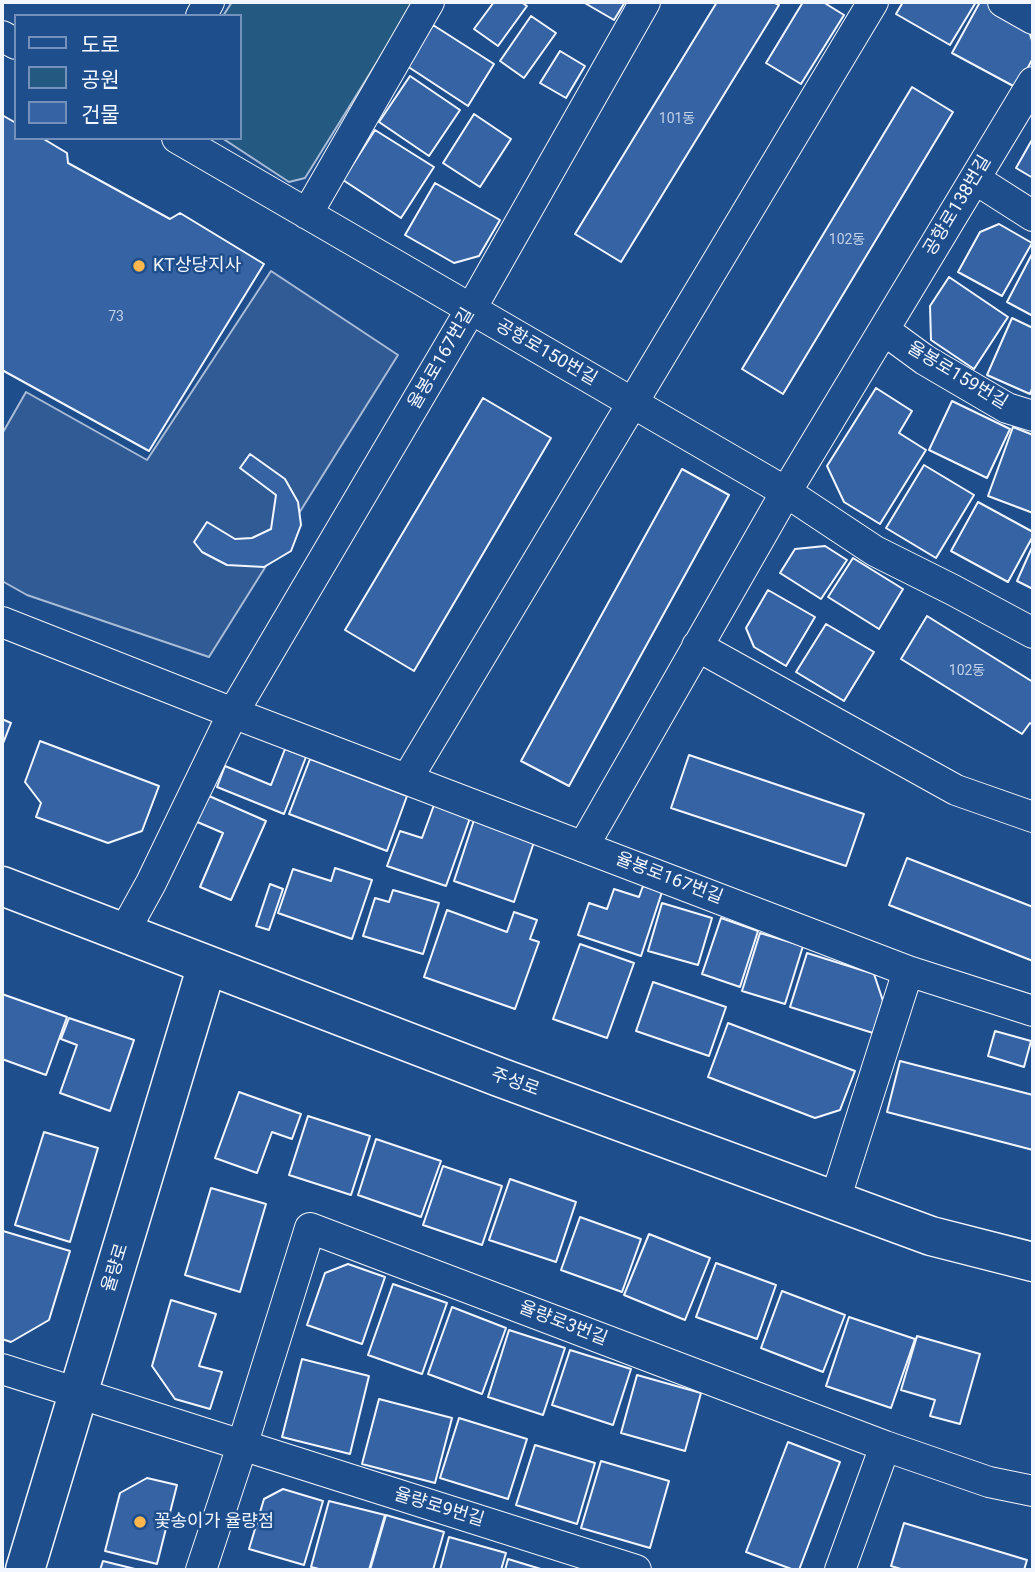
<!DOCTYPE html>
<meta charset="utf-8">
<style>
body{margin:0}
#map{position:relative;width:1035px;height:1572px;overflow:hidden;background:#1f4e8c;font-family:Roboto,"Noto Sans KR",sans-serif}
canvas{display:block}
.frame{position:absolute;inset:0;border:4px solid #f2f6ff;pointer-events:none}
.legend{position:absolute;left:14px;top:14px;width:228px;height:126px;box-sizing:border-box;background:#1f4e8c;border:2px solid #7391ba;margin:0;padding:9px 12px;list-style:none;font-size:21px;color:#f2f6ff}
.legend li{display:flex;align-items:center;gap:14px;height:35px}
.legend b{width:35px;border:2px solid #7391ba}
</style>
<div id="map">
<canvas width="1035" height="1572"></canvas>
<div class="frame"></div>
<ul class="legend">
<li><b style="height:9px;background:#1f4e8c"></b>도로</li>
<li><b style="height:19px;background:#245a82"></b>공원</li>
<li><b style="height:19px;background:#3563a3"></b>건물</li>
</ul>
</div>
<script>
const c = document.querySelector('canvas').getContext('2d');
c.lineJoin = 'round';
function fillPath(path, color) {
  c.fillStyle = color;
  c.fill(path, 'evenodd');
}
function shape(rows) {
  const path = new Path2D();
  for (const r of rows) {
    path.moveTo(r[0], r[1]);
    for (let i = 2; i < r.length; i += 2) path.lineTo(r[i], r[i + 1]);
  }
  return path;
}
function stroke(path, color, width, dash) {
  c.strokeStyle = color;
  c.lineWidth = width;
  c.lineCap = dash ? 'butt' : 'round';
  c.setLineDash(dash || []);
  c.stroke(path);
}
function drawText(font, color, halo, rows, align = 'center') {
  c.font = font + ' Roboto,"Noto Sans KR",sans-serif';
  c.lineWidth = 5;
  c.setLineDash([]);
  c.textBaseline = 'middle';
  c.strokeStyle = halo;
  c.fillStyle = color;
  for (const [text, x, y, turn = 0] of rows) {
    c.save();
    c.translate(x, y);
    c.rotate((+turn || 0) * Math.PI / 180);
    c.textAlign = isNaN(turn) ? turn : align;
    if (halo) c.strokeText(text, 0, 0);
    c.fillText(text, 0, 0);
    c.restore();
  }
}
const green = shape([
 [232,2,410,2,413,4,305,178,289,182,222,138,240,138,240,16,223,16,232,2]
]);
const parking = shape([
 [271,271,398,355,209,657,27,595,2,581,2,434,26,392,147,460,271,271]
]);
const building = shape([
 [494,2,521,2,527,6,498,46,474,29,494,2],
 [583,2,625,2,614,20,583,2],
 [717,2,773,2,779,5,621,262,575,234,717,2],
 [803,2,823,2,844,15,801,84,766,63,803,2],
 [903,2,976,2,950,45,896,14,903,2],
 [980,2,991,2,1026,21,1033,44,1033,58,1017,88,952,53,980,2],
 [531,16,556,33,524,78,500,61,531,16],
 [433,25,494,64,468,106,407,66,433,25],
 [560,51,585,66,566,98,540,83,560,51],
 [410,76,460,110,429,156,379,122,410,76],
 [912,87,953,112,783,394,742,369,912,87],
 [474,114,511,139,480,187,443,163,474,114],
 [2,115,16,123,16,138,42,138,67,153,68,163,170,219,180,213,264,264,149,451,2,370,2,115],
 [375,130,434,167,401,218,343,180,375,130],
 [1033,138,1033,178,1016,168,1033,138],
 [435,183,500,220,479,256,454,263,405,235,435,183],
 [999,224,1032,243,1002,296,958,272,980,232,999,224],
 [1033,252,1033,316,1007,302,1033,252],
 [949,277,1008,317,974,369,931,340,930,306,949,277],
 [1012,318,1033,328,1033,386,1030,394,987,375,1012,318],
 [876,388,912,411,899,433,926,450,880,524,844,502,827,466,876,388],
 [483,398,551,438,414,671,345,630,483,398],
 [952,401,1010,429,987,478,929,450,952,401],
 [1013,427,1033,435,1033,513,988,496,1013,427],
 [250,454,285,479,298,502,301,525,291,551,264,567,227,565,202,552,194,542,207,522,235,539,252,538,271,529,276,495,240,468,250,454],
 [924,465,974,495,936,558,886,528,924,465],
 [682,469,729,495,569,786,521,761,682,469],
 [978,502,1033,532,1033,536,1008,582,951,551,978,502],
 [1033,545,1033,589,1017,581,1033,545],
 [825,546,847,560,821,599,780,573,795,549,825,546],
 [853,558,903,589,879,629,828,597,853,558],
 [768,590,815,617,786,666,754,647,746,628,768,590],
 [927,616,1033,682,1033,725,1030,723,1022,734,901,659,927,616],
 [826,624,874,652,844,701,796,672,826,624],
 [2,719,11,723,2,746,2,719],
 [40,741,159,786,142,831,108,843,36,817,41,803,25,782,40,741],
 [285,749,306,757,284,814,217,787,225,766,271,785,285,749],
 [689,755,864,814,846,866,671,808,689,755],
 [310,759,407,796,387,851,289,814,310,759],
 [200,792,266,821,231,900,200,887,223,833,188,818,200,792],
 [434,805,470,818,446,886,387,866,400,831,422,838,434,805],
 [474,820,534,842,514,902,454,881,474,820],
 [907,858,1033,907,1033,961,889,905,907,858],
 [335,868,372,880,352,939,278,913,293,869,331,881,335,868],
 [270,884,283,889,269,930,256,926,270,884],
 [643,886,662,892,641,956,578,935,589,903,607,909,614,889,639,897,643,886],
 [393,890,439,903,423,954,363,936,375,898,389,902,393,890],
 [662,903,712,918,698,965,648,951,662,903],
 [447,910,507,932,514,912,537,920,530,939,539,942,515,1009,424,977,447,910],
 [721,918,758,931,740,987,702,974,721,918],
 [760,933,803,946,785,1004,742,991,760,933],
 [580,944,634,963,607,1038,553,1019,580,944],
 [807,953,874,974,883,1001,873,1033,790,1007,807,953],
 [653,982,726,1007,709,1056,636,1031,653,982],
 [2,994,67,1017,46,1075,2,1059,2,994],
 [69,1018,134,1040,110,1111,60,1093,77,1045,61,1039,69,1018],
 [728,1023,855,1071,840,1110,815,1118,708,1077,728,1023],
 [995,1031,1031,1041,1024,1067,988,1056,995,1031],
 [900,1061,1033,1095,1033,1150,887,1112,900,1061],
 [239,1092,301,1114,292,1139,272,1132,257,1173,215,1158,239,1092],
 [308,1116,370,1136,351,1195,289,1175,308,1116],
 [44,1132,98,1148,70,1242,15,1225,44,1132],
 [376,1139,441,1161,421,1217,358,1195,376,1139],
 [443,1166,502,1186,482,1245,423,1225,443,1166],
 [510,1179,576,1202,556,1262,489,1240,510,1179],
 [211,1188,266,1204,240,1292,185,1275,211,1188],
 [580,1217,641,1239,622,1292,561,1270,580,1217],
 [3,1231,70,1251,49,1320,11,1342,2,1339,2,1236,3,1231],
 [649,1234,710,1258,685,1320,624,1295,649,1234],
 [716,1263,776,1285,757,1339,696,1317,716,1263],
 [348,1264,385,1277,362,1344,307,1325,325,1273,348,1264],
 [393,1284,447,1303,422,1374,368,1355,393,1284],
 [782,1291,845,1315,823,1372,761,1348,782,1291],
 [171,1300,216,1314,199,1366,222,1372,210,1409,175,1399,152,1366,171,1300],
 [452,1307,506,1328,482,1394,428,1374,452,1307],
 [849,1317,915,1339,891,1408,826,1386,849,1317],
 [509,1330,565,1348,543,1415,488,1397,509,1330],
 [917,1336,980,1354,960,1424,930,1416,935,1400,901,1390,917,1336],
 [570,1350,631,1369,613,1425,552,1405,570,1350],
 [302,1359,369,1376,350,1454,282,1437,302,1359],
 [637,1375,701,1393,685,1451,621,1433,637,1375],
 [379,1399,452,1418,435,1483,362,1464,379,1399],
 [459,1418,527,1439,508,1499,440,1478,459,1418],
 [788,1442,840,1462,799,1570,794,1570,746,1552,788,1442],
 [535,1445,595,1463,577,1524,516,1505,535,1445],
 [601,1461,669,1481,650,1548,581,1528,601,1461],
 [147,1478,177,1485,157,1564,105,1551,120,1493,147,1478],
 [283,1489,323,1501,304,1565,249,1549,264,1499,283,1489],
 [329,1501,385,1515,369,1570,323,1570,311,1567,329,1501],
 [386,1515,444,1532,433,1570,370,1570,386,1515],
 [904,1523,1027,1560,1024,1570,904,1570,891,1566,904,1523],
 [449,1537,506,1553,501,1570,440,1570,449,1537],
 [508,1559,544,1570,505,1570,508,1559],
 [103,1561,139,1570,100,1570,103,1561]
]);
const street = shape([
 [1003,2,1033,19],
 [201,16,209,2],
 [2,36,16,44],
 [177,138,786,492,875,551,953,590,1033,633],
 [975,179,1033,216],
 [307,214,429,2],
 [884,330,925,360,1007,408,1033,416],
 [2,622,233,713,908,971,1033,1011],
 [697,646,956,790,1033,817],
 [407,779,873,2],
 [583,847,786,492,1033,82],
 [124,932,151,883,233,713,471,309,645,2],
 [835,1200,908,971],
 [2,1369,636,1570],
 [201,1570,242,1446,310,1228,885,1446,989,1482,1033,1491],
 [840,1570,885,1446]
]);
const secondary = shape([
 [2,886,499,1077,931,1236,1033,1262],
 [25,1570,207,965]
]);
const markers = [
 [139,266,7,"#ffb74d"],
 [140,1522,7,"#ffb74d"]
];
const numberNames = [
 ["101동",677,119],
 ["102동",847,240],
 ["73",116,317],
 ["102동",967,671]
];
const streetNames = [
 ["공항로138번길",958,206,-59],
 ["공항로150번길",546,353,30],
 ["율봉로167번길",442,359,-60],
 ["율봉로159번길",957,376,31],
 ["율봉로167번길",669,879,21],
 ["주성로",515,1083,20],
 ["율량로",116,1268,-73],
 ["율량로3번길",563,1324,21],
 ["율량로9번길",439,1508,17]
];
const poiNames = [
 ["KT상당지사",153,266],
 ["꽃송이가 율량점",154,1522]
];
fillPath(green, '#245a82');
stroke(green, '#a8bbd7', 2);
fillPath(parking, '#305b95');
stroke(parking, '#a8bbd7', 2);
fillPath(building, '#3563a3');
stroke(building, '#f2f6ff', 2);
stroke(street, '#f2f6ff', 32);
stroke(secondary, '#f2f6ff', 41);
stroke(street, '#1f4e8c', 30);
stroke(secondary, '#1f4e8c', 38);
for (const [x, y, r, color] of markers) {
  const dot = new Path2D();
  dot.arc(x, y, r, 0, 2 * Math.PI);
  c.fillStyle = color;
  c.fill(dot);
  stroke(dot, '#1f4e8c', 2.5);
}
drawText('14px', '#c3d1e8', null, numberNames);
drawText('18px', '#f2f6ff', '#1f4e8c', streetNames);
drawText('18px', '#f2f6ff', '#1f4e8c', poiNames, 'left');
</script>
